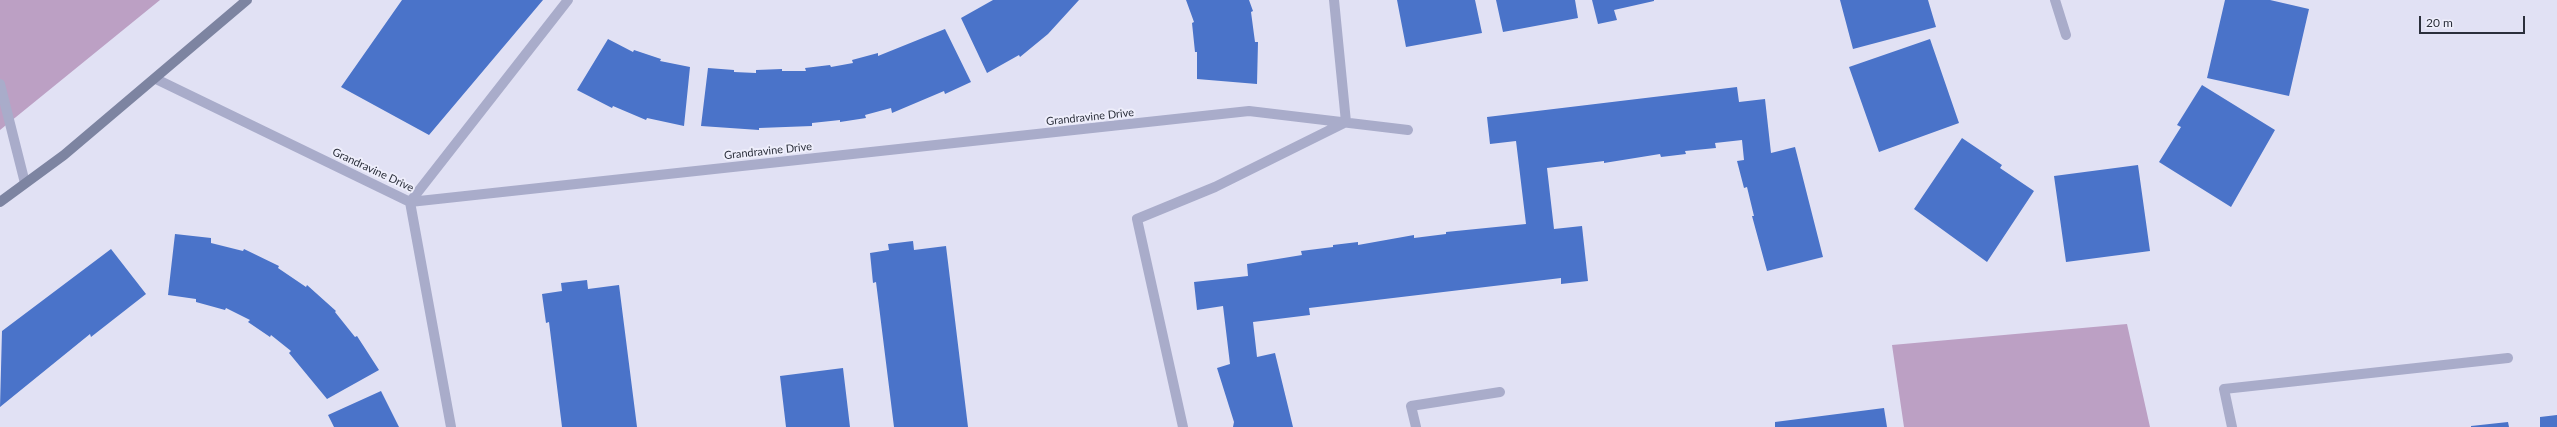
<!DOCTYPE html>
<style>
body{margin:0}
#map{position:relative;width:2557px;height:427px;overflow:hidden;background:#e1e1f4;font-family:Lato,sans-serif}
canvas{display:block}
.scale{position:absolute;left:2419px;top:16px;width:106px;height:18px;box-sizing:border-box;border:2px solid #2b2f3b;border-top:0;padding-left:5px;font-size:12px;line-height:14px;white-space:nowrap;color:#2b2f3b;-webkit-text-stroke:3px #eeeefb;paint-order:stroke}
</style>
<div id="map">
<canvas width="2557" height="427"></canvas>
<div class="scale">20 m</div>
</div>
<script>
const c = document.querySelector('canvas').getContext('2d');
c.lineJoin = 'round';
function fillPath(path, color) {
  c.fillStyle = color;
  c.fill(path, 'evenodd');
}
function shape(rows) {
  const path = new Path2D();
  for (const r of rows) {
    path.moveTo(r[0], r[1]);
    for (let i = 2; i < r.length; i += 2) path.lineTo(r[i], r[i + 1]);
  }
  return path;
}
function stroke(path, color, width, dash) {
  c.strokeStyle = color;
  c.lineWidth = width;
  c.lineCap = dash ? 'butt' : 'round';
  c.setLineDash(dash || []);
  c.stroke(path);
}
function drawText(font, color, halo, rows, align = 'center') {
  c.font = font + ' Lato,sans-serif';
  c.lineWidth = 4;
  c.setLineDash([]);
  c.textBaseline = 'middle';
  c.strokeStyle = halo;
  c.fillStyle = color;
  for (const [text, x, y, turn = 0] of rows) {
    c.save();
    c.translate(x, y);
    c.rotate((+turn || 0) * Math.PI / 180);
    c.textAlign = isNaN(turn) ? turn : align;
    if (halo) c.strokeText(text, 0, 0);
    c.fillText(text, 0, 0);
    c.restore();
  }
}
const green = shape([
 [0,0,160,0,0,130],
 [2127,324,2150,427,1904,427,1892,345]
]);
const building = shape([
 [402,0,543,0,429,135,341,87],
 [993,0,1079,0,1048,34,1020,57,1019,55,987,73,961,18],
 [1186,0,1249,0,1253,11,1251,12,1255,42,1258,42,1257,84,1197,79,1197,52,1195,52,1192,23,1194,22],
 [1397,0,1475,0,1482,33,1406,47],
 [1496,0,1575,0,1578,18,1503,32],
 [1592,0,1654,0,1654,1,1614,10,1617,20,1598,24],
 [1840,0,1928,0,1936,27,1853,49],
 [2225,0,2270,0,2309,9,2289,96,2207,78],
 [945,29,971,82,945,94,944,91,892,113,891,108,865,115,866,118,840,122,840,120,812,123,812,126,759,128,759,130,701,126,708,68,734,70,734,72,756,73,756,70,782,69,782,71,806,71,805,68,830,65,831,67,853,63,852,60,878,53,878,56],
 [608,39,633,52,634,50,661,59,660,61,690,67,684,126,647,118,646,120,613,106,612,108,577,90],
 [1930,39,1959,123,1879,152,1849,67],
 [2202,85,2275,130,2231,207,2159,162,2181,127,2177,125],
 [1737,87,1739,102,1765,99,1771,153,1795,147,1823,257,1767,271,1752,216,1754,216,1747,187,1744,188,1737,161,1744,160,1742,140,1715,143,1716,148,1685,151,1686,154,1661,157,1660,154,1604,163,1604,161,1547,168,1554,229,1582,226,1588,281,1561,284,1561,278,1309,308,1310,315,1253,322,1257,357,1275,353,1293,427,1233,427,1234,422,1217,368,1230,364,1223,306,1197,310,1194,282,1248,276,1247,264,1302,255,1301,251,1333,247,1333,245,1358,242,1358,245,1414,235,1414,238,1446,234,1446,232,1526,224,1516,141,1490,144,1487,117],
 [1962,138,2002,165,2000,168,2034,191,1987,262,1914,209],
 [2138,165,2150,251,2066,262,2054,176],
 [175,234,211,238,211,243,243,251,244,249,279,266,278,268,306,287,307,285,336,311,335,312,355,337,357,336,379,370,327,399,289,353,291,351,271,335,270,337,248,322,250,320,226,308,225,310,196,302,196,299,168,295],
 [913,241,914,250,946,246,968,427,894,427,876,282,873,283,870,253,889,250,888,244],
 [111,249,146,294,91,337,90,334,0,407,2,331],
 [587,280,588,289,619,285,637,427,562,427,549,322,546,323,542,294,562,291,561,283],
 [843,368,850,427,786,427,780,376],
 [381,391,399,427,334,427,328,415],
 [1884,408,1887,427,1775,427,1775,422],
 [2557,415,2557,427,2540,427,2540,417],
 [2508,422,2509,427,2471,427,2471,426]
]);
const lane = shape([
 [156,79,410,202,1249,111,1408,130],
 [0,84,25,183],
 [451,427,410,202,568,0],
 [1183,427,1137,219,1215,187,1346,122,1334,0],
 [1416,427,1411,406,1500,392],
 [2232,427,2224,389,2508,358]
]);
const street = shape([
 [2055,0,2066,35]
]);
const secondary = shape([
 [0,202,64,155,247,0]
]);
const streetNames = [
 ["Grandravine Drive",1090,117,-6],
 ["Grandravine Drive",768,151,-6],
 ["Grandravine Drive",373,170,25]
];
fillPath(green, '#bca0c4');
fillPath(building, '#4a73c9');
stroke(lane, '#a9acca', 10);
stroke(street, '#a9acca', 10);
stroke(secondary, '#7d84a1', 10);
drawText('11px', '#2b2f3b', '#eeeefb', streetNames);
</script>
